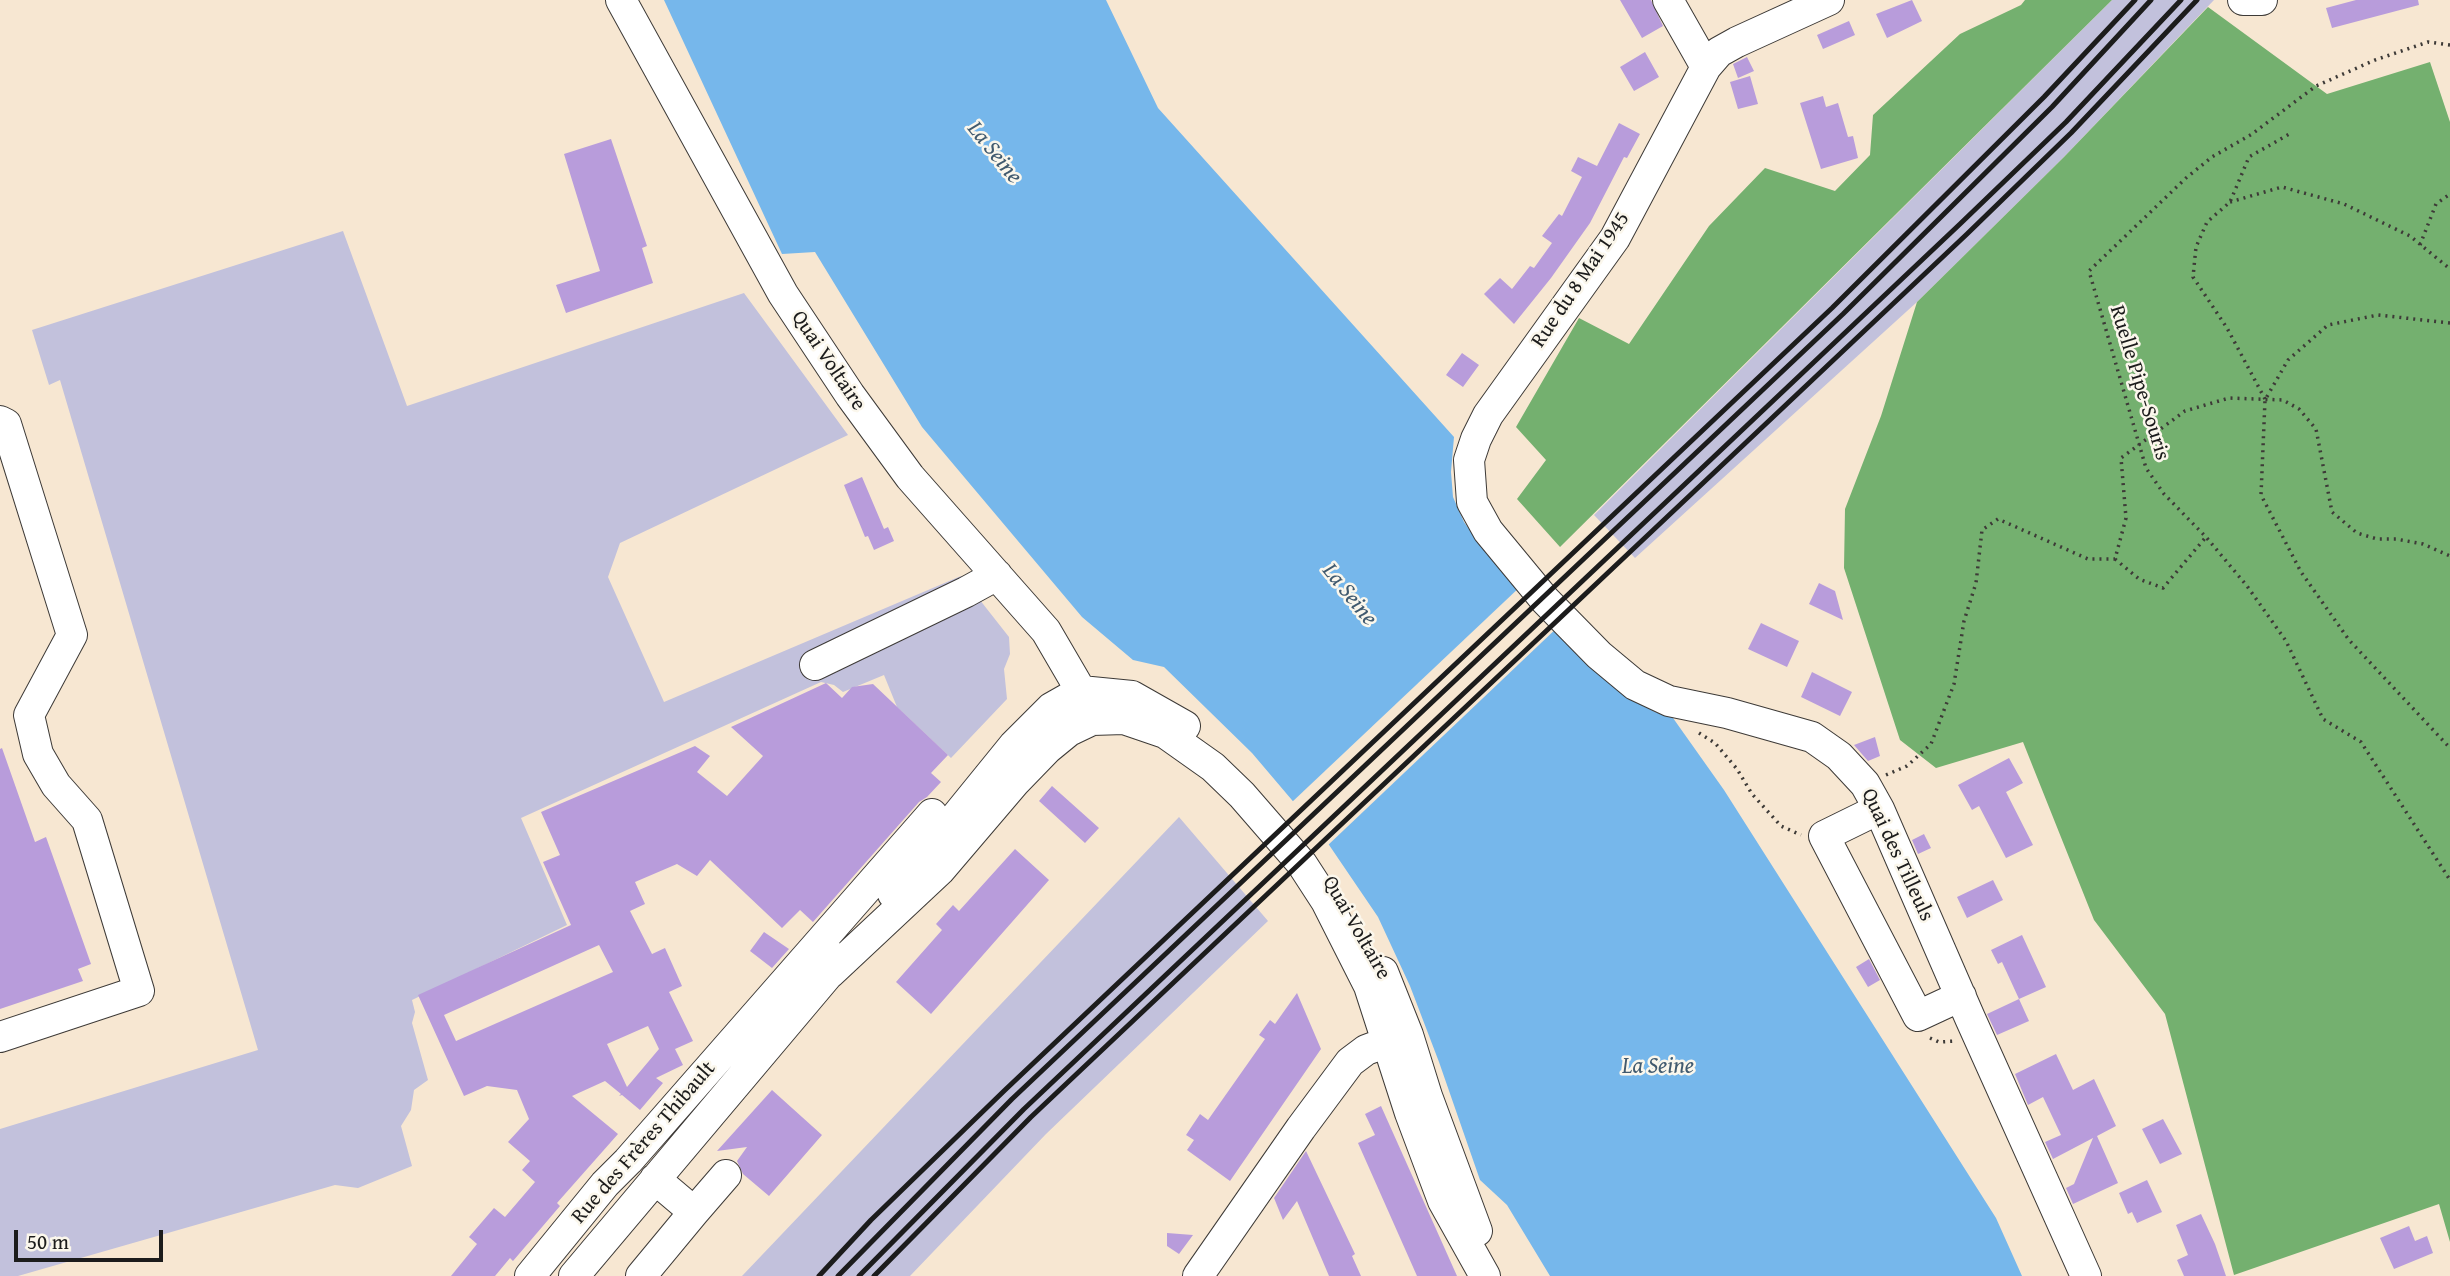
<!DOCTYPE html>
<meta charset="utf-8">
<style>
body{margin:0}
#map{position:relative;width:2450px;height:1276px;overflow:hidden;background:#f7e7d2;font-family:"Gentium Book Plus",serif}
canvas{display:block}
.scale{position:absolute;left:14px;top:1230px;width:149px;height:32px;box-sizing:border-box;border:4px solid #1c1c1c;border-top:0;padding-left:9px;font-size:21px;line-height:24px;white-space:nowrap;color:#1c1c1c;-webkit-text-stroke:5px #fbf7ec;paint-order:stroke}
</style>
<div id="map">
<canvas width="2450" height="1276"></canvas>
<div class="scale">50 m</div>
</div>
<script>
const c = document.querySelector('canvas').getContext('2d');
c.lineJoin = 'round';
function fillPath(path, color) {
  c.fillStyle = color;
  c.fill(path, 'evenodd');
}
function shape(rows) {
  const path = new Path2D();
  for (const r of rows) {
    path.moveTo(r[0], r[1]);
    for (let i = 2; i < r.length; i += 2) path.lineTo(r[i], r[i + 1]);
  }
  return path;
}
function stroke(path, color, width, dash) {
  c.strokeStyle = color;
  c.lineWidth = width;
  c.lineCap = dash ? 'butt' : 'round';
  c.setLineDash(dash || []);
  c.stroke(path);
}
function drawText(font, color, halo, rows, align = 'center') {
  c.font = font + ' "Gentium Book Plus",serif';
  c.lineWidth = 5;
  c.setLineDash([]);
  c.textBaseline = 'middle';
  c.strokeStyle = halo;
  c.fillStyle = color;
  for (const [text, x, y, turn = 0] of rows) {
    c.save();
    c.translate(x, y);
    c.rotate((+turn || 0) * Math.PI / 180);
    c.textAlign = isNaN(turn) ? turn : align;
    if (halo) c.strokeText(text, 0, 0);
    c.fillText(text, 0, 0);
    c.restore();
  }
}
const industrial = shape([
 [2112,0,2214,0,2064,157,1917,302,1635,558,1594,515],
 [343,231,407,406,744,293,848,435,620,543,608,577,664,702,961,576,1009,637,1010,654,1004,669,1007,699,951,758,897,707,884,675,843,692,834,685,821,682,521,818,567,925,412,1000,415,1012,412,1023,428,1080,414,1090,411,1110,401,1126,412,1166,358,1188,335,1185,18,1276,0,1276,0,1129,258,1050,60,380,49,385,32,330],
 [1179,817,1268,921,1046,1134,910,1276,742,1276]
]);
const forest = shape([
 [2025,0,2112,0,1560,547,1517,499,1546,460,1516,427,1579,318,1629,344,1709,226,1765,168,1835,191,1870,155,1873,115,1960,34,2021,5],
 [2208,7,2327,94,2430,62,2450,122,2450,1242,2439,1204,2234,1275,2165,1014,2094,920,2023,742,1936,768,1900,740,1844,568,1845,509,1881,416,1917,302,2064,157]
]);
const water = shape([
 [664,0,1106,0,1158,108,1454,437,1451,472,1453,497,1464,522,1482,547,1612,685,1634,701,1655,712,1673,718,1724,790,1996,1218,2022,1276,1550,1276,1507,1205,1480,1180,1439,1062,1410,986,1378,917,1325,839,1252,753,1164,667,1133,660,1082,617,922,427,815,252,782,254]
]);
const pier = shape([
 [1522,585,1560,625,1326,847,1291,803]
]);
const building = shape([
 [1620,0,1651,0,1663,26,1642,38],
 [1912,0,1922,21,1887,38,1876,14],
 [2356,0,2418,0,2419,5,2332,28,2326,8],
 [1849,21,1855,35,1823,49,1817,35],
 [1645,52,1659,77,1634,91,1620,67],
 [1747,57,1754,71,1738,78,1733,64],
 [1750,76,1758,104,1738,109,1730,82],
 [1823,96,1826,107,1838,103,1848,137,1853,136,1858,158,1821,169,1800,103],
 [1619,123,1640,134,1627,158,1624,157,1590,223,1551,278,1514,324,1484,294,1500,278,1512,289,1530,266,1534,268,1552,243,1542,236,1559,214,1562,216,1582,177,1571,171,1578,157,1597,166],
 [611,139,647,246,642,248,653,283,566,313,556,285,600,271,564,154],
 [1462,353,1479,365,1463,387,1446,375],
 [862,477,884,529,888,527,894,541,874,550,868,536,865,537,844,485],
 [1819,583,1835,591,1843,620,1809,604],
 [1761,623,1799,641,1787,667,1748,649],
 [1812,672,1852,692,1840,716,1801,697],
 [826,683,842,698,852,687,873,684,948,755,931,773,941,782,927,797,919,802,813,922,800,910,782,928,710,860,697,876,677,864,635,882,645,904,630,911,652,954,665,948,682,986,669,992,693,1041,675,1049,683,1065,656,1078,663,1083,640,1110,622,1095,619,1096,621,1094,605,1081,572,1096,618,1134,557,1203,560,1206,513,1261,510,1258,495,1276,451,1276,477,1244,469,1237,494,1208,505,1217,535,1182,522,1170,530,1161,508,1142,529,1119,517,1090,487,1086,464,1096,418,995,571,925,543,862,560,855,541,812,695,746,710,756,697,772,727,796,763,756,731,727],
 [599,945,613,972,456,1041,444,1015],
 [648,1026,659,1049,627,1087,607,1044],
 [1875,737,1880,756,1868,761,1854,745],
 [2,748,35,842,46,837,91,964,78,969,83,981,0,1009,0,749],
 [2009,758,2023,783,2006,792,2033,845,2006,858,1979,806,1972,810,1958,785],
 [1052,786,1099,828,1085,843,1039,801],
 [1924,834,1931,848,1918,854,1912,840],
 [1015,849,1049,880,931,1014,896,982,942,930,936,924,953,905,959,911],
 [1993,880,2003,900,1967,918,1957,897],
 [764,932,789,949,772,968,750,951],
 [2022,935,2046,987,2019,999,2002,962,1998,964,1991,950],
 [1869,959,1880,980,1868,987,1856,967],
 [1297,993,1321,1049,1230,1181,1187,1150,1194,1140,1186,1135,1200,1114,1208,1120,1265,1039,1259,1035,1270,1020,1275,1024],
 [2019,999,2029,1021,1997,1035,1987,1014],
 [2056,1054,2073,1090,2094,1079,2116,1126,2097,1136,2118,1183,2073,1204,2066,1188,2074,1184,2093,1138,2053,1159,2045,1142,2061,1135,2043,1097,2028,1105,2015,1074],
 [772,1090,822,1135,769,1196,743,1174,737,1161,747,1147,717,1151],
 [1381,1106,1457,1276,1417,1276,1358,1143,1375,1135,1365,1114],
 [2163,1119,2182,1154,2160,1164,2142,1129],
 [1306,1151,1355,1254,1352,1256,1361,1276,1329,1276,1297,1201,1283,1220,1274,1198],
 [2147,1180,2162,1212,2137,1223,2132,1212,2128,1214,2119,1193],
 [2201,1214,2215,1244,2226,1276,2184,1276,2177,1260,2188,1255,2176,1225],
 [2409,1226,2415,1241,2427,1236,2433,1253,2394,1269,2380,1238],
 [1167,1233,1193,1235,1179,1254,1167,1246]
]);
const path = shape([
 [2450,45,2428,42,2375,60,2316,86,2252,134,2212,157,2186,178,2089,271,2146,468,2164,494,2206,537,2247,586,2286,641,2323,719,2361,742,2450,880],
 [2230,202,2282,187,2344,204,2410,236,2450,269],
 [2420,245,2436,204,2450,194],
 [2450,323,2378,315,2328,325,2288,360,2265,400,2261,495,2301,572,2349,640,2450,748],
 [2265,399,2227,328,2193,277,2196,247,2207,222,2230,202,2249,157,2291,133],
 [2115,559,2139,579,2163,588,2206,537],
 [1699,733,1715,743,1737,769,1752,794,1781,826,1801,835],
 [1886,775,1907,766,1931,744,1954,684,1964,621,1976,583,1982,530,1998,519,2088,559,2115,559,2126,518,2121,458,2185,411,2229,398,2283,400,2299,409,2316,429,2332,512,2357,533,2377,539,2396,539,2423,544,2450,556],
 [1930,1038,1939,1042,1956,1041]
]);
const minor = shape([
 [621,0,783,294,850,395,910,477,1046,631,1081,691,1092,720],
 [1668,0,1706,67],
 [1829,0,1737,42,1719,52,1706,67,1615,238,1488,415,1476,439,1469,460,1472,502,1488,531,1545,600,1599,655,1635,685,1669,701,1727,713,1812,737,1839,756,1865,784,1879,809,1970,1018,2086,1276],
 [2243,0,2262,0],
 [0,421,6,424,72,635,29,715,38,754,56,785,87,820,139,991,0,1037],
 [815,665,966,592,997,575],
 [1081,691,1132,696,1185,726],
 [1879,809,1824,836,1918,1016,1961,996],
 [893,894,1014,745,1051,708,1081,691],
 [1383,972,1408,1035,1427,1096,1477,1231],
 [830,973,940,870,1015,782,1047,749,1069,731,1092,720,1124,719,1165,733,1213,767,1242,795,1302,864,1326,901,1369,986,1410,1113,1443,1201,1485,1276],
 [694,1212,726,1175],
 [530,1276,605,1184,628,1161,932,814],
 [574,1276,842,958],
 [641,1276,694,1212,655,1179],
 [1198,1276,1301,1128,1350,1062,1366,1050,1406,1035]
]);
const rail = shape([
 [819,1276,871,1220,1005,1090,1832,308,2044,97,2135,0],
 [838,1276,1012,1099,1843,314,2052,107,2151,0],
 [859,1276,1024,1109,1960,224,2066,122,2181,0],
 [874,1276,1031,1117,1967,234,2071,133,2197,0]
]);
const streetNames = [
 ["Rue du 8 Mai 1945",1581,280,-56],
 ["Quai Voltaire",828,361,56],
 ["Ruelle Pipe-Souris",2139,383,73],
 ["Quai des Tilleuls",1897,855,65],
 ["Quai Voltaire",1356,928,60],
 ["Rue des Frères Thibault",644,1143,-49]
];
const waterNames = [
 ["La Seine",994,153,51],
 ["La Seine",1349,595,51],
 ["La Seine",1658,1067]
];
fillPath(industrial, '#c2c1dc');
fillPath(forest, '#74b06f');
fillPath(water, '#76b7eb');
fillPath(pier, '#f7e7d2');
fillPath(building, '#b89cdb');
stroke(minor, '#3d3a37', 32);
stroke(path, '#3d3a37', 3.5, [2, 5]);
stroke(minor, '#fff', 30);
stroke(rail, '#1c1c1c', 5);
drawText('21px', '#1c1c1c', '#fbf7ec', streetNames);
drawText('italic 23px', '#405a6f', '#fbf7ec', waterNames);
</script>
